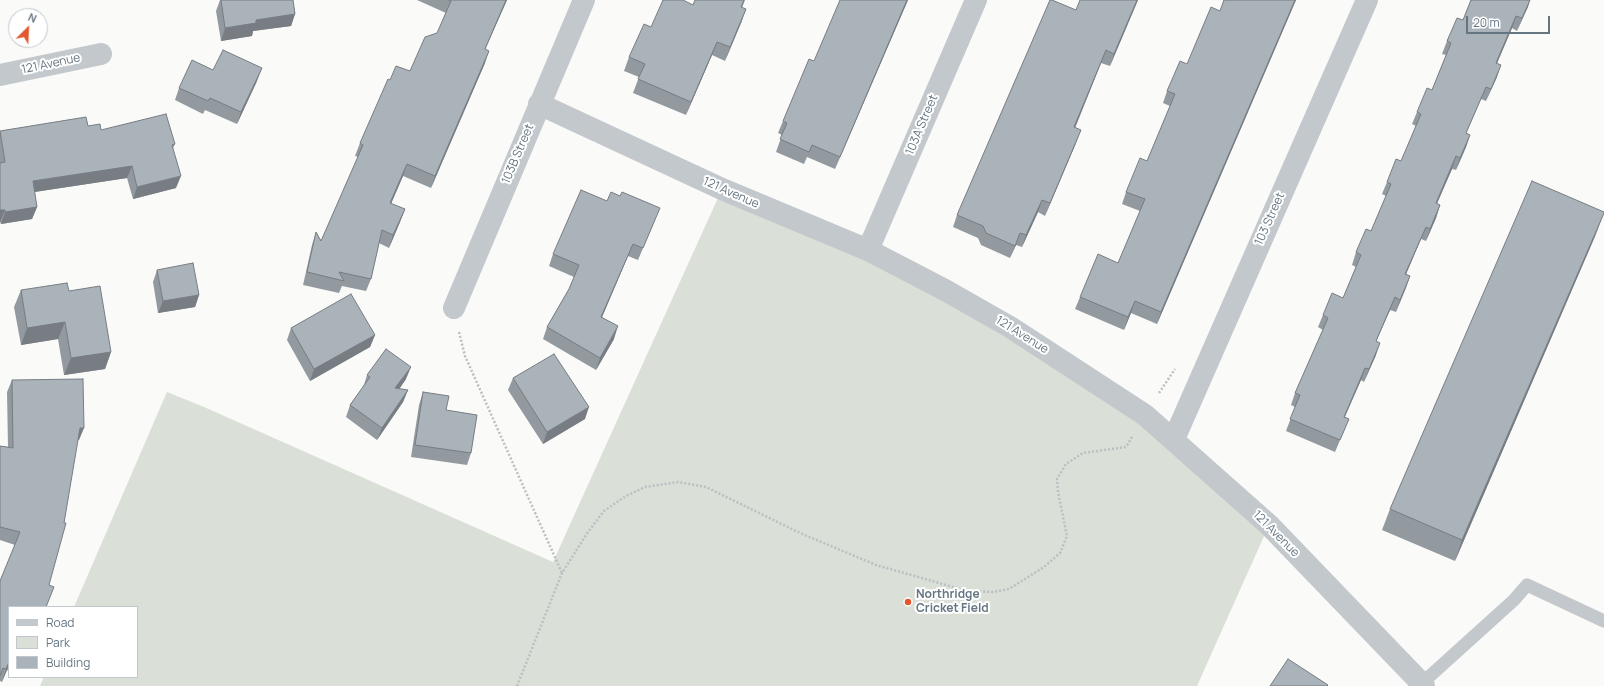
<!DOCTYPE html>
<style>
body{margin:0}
#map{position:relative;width:1604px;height:686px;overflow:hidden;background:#fafaf8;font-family:Manrope,sans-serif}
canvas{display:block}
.legend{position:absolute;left:8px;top:606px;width:130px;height:72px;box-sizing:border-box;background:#fff;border:1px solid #c1c8cd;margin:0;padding:5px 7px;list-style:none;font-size:12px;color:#657683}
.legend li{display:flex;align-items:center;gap:8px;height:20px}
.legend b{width:20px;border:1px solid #c1c8cd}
.north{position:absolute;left:8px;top:8px;width:40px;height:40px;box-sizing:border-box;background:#fff;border:1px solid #c1c8cd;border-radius:50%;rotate:24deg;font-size:11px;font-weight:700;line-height:16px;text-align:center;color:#657683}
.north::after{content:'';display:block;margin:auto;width:14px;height:18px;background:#e4572e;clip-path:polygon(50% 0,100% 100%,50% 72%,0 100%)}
.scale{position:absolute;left:1466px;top:16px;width:84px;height:18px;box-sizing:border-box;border:2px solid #657683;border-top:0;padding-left:5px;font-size:12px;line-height:14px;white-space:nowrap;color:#657683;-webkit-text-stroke:3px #fff;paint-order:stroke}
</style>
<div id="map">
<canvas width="1604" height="686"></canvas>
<ul class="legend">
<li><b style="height:5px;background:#c3c8cc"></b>Road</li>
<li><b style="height:11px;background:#dadfd7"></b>Park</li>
<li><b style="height:11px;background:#aab3b9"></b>Building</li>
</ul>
<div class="north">N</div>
<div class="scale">20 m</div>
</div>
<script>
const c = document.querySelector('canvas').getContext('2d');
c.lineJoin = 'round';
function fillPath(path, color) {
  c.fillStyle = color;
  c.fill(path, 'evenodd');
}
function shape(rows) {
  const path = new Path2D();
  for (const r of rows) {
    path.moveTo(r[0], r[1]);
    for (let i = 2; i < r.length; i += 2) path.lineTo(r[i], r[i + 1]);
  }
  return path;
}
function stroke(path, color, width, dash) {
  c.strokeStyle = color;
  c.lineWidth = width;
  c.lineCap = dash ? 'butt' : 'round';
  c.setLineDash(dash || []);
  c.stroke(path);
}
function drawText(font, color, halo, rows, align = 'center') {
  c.font = font + ' Manrope,sans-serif';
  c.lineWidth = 4;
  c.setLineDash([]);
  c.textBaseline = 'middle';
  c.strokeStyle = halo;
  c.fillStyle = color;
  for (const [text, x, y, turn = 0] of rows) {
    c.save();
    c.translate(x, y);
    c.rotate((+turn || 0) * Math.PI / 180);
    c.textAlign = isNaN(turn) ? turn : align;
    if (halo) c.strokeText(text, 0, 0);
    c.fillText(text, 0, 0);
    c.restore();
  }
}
const green = shape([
 [722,189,868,250,1145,415,1269,525,1197,686,40,686,44,677,137,677,137,607,74,607,167,392,204,407,553,562]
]);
const path = shape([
 [459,332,465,356,562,573],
 [1159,393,1175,369],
 [517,686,562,573,588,532,604,511,626,496,645,487,678,482,706,487,800,533,876,565,967,591,993,592,1009,589,1044,567,1060,553,1067,536,1058,492,1057,479,1066,464,1083,453,1126,447,1132,437]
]);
const service = shape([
 [1421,684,1514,600,1527,585,1604,621]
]);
const minor = shape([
 [0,75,101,54],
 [539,104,722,189,868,250,945,290,1010,327,1145,415,1269,525,1424,686],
 [868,250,976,0],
 [454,308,584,0],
 [1174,439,1367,0]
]);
const wall = shape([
 [220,0,293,0,295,14,291,26,253,31,252,36,221,41,216,11],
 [417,0,507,0,485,49,485,63,431,188,403,176,391,204,405,209,400,222,389,248,379,243,371,279,366,291,342,286,339,293,303,285,312,245,316,232,321,241,358,157,355,156,360,143,390,80,410,71,437,33,446,13],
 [695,0,745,0,742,8,746,9,741,23,725,61,712,55,686,115,633,93,639,77,624,71,629,57,651,27,693,5],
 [908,0,835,169,807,157,804,164,776,152,782,135,778,133,783,121,814,61],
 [1138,0,1110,66,1101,63,1075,128,1076,143,1045,216,1038,212,1022,247,1016,245,1010,258,981,245,978,238,953,227,957,215,1076,10],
 [1224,0,1296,0,1157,324,1131,313,1124,330,1075,309,1080,297,1118,263,1140,211,1122,204,1126,192,1147,161,1170,106,1163,103,1167,91,1187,64,1220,11],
 [1471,0,1530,0,1517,31,1512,28,1497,63,1497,77,1486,101,1481,99,1466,133,1470,135,1466,147,1456,170,1452,169,1437,204,1440,205,1436,218,1426,241,1421,239,1406,274,1410,276,1396,312,1390,310,1376,341,1376,355,1364,382,1361,380,1345,417,1349,419,1335,452,1286,431,1295,407,1291,405,1295,393,1323,330,1318,327,1323,315,1343,298,1356,267,1352,265,1356,252,1371,231,1386,196,1382,194,1387,182,1401,161,1416,126,1412,124,1417,112,1432,90,1446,55,1442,54,1447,41,1463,20],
 [213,70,257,81,237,124,205,110,203,114,175,100,179,88],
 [88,126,101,130,175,144,173,148,176,188,133,199,127,178,34,192,37,207,32,219,1,224,0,222,0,131],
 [607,201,655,220,638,260,628,256,602,317,614,339,596,370,543,339,547,327,569,289,574,277,549,266,553,254],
 [1596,234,1455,561,1382,530,1390,509],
 [157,270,199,295,195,307,158,313,153,282],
 [21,290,69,291,111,352,105,369,64,375,58,339,21,345,14,307],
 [291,328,375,335,370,347,310,381,287,340],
 [367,375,406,379,399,389,408,390,403,402,377,440,346,417,350,405,363,388],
 [513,378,585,419,543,444,508,390],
 [12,380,79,440,78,440,9,607,9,671,7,670,2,682,0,681,0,581,15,545,0,540,0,446,8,447,7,392],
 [423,392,446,410,471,453,467,465,411,457,419,405]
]);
const shadedWall = shape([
 [506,0,507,0,480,61,485,49],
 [907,0,908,0,835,169,840,157],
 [1137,0,1138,0,1110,66,1114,54],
 [1295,0,1296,0,1157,324,1161,312],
 [1530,0,1528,7,1517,31,1522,18],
 [746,9,741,23,725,61,730,47],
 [295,14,291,26,253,31,252,36,221,41,225,28,256,20],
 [1516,16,1512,28,1492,75,1496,63],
 [717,42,712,55,686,115,691,102],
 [1106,50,1101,63,1070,140,1074,127],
 [489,51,485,63,431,188,435,176],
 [1501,65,1497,77,1486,101],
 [262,68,257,81,237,124,241,112],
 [1486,87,1481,99,1461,145,1466,133],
 [1081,130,1076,143,1045,216,1050,203],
 [1470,135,1466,147,1456,170,1460,158],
 [1456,156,1452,169,1431,216,1436,203],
 [407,164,403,176,386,215,390,203],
 [132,166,127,178,28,193,33,181],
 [181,176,176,188,133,199,137,187],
 [1042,200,1038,212,1022,247,1026,235],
 [1440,205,1436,218,1426,241,1430,229],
 [37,207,32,219,1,224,5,212],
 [405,209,400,222,389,248,393,235],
 [0,210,5,210,0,222],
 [1604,213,1596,234,1455,561,1462,540],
 [1426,227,1421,239,1401,286,1405,274],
 [1020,233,1016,245,1010,258,1015,246],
 [633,244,628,256,597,329,601,317],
 [1410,276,1406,288,1396,312,1400,300],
 [199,295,195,307,158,313,163,301],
 [1395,297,1390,310,1371,353,1376,341],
 [1135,301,1131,313,1124,330,1128,317],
 [65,322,58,339,21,345,27,328],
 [618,326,614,339,596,370,600,358],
 [375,335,370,347,310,381,314,369],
 [1380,343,1376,355,1364,382,1369,369],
 [111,352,105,369,64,375,71,358],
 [411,367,406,379,391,401,395,388],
 [1365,368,1361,380,1339,429,1344,417],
 [408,390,403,402,377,440,382,428],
 [589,407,585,419,543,444,547,432],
 [80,428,84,428,79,440,75,440],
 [9,663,7,670,2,682,6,669]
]);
const building = shape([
 [221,0,293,0,295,14,256,20,256,23,225,28,221,0],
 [449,0,506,0,485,49,489,51,435,176,407,164,390,203,405,209,393,235,382,230,371,279,339,272,344,281,307,272,316,232,321,241,363,145,360,143,388,79,390,80,396,66,410,71,425,37,437,33,451,1,449,0],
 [663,0,683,0,693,5,695,0,744,0,741,7,746,9,730,47,717,42,691,102,638,79,645,64,629,57,644,24,651,27,663,0],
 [840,0,907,0,840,157,812,145,809,152,780,139,787,123,783,121,809,59,814,61,840,0],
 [1050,0,1052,0,1076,10,1080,0,1137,0,1114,54,1106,50,1074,127,1081,130,1050,203,1042,200,1026,235,1020,233,1015,246,986,233,983,226,957,215,1050,0],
 [1224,0,1295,0,1161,312,1135,301,1128,317,1080,297,1098,254,1118,263,1145,199,1126,192,1140,158,1147,161,1175,94,1167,91,1180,61,1187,64,1211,7,1220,11,1224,0],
 [1471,0,1530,0,1522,18,1516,16,1496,63,1501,65,1491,89,1486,87,1466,133,1470,135,1460,158,1456,156,1436,203,1440,205,1430,229,1426,227,1405,274,1410,276,1400,300,1395,297,1376,341,1380,343,1369,369,1365,368,1344,417,1349,419,1340,440,1290,419,1300,395,1295,393,1328,318,1323,315,1332,293,1343,298,1361,255,1356,252,1366,229,1371,231,1391,184,1387,182,1396,159,1401,161,1421,114,1417,112,1427,88,1432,90,1451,43,1447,41,1457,18,1463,20,1471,0],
 [223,50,262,68,241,112,210,98,208,101,179,88,192,60,213,70,223,50],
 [166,114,175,144,172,145,181,176,137,187,132,166,33,181,37,207,5,212,5,210,0,210,0,163,5,162,0,131,86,117,88,126,100,124,101,130,166,114],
 [1532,181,1604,212,1604,213,1462,540,1390,509,1532,181],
 [581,190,607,201,611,192,620,196,622,192,660,208,643,248,633,244,601,317,618,326,600,358,547,327,569,289,579,265,553,254,581,190],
 [193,263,199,295,163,301,157,270,193,263],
 [67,283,69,291,100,286,111,352,71,358,65,322,27,328,21,290,67,283],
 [351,294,375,335,314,369,291,328,351,294],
 [386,349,411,367,395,388,408,390,382,428,350,405,370,377,367,375,386,349],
 [554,354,589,407,547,432,513,378,554,354],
 [83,379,84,428,80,428,64,523,66,523,49,585,54,587,46,607,9,607,9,662,6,669,3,668,0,676,0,581,20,532,0,527,0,446,13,448,12,380,83,379],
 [423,392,449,396,446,410,477,415,471,453,415,445,423,392],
 [1288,659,1328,685,1327,686,1270,686,1288,659]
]);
const markers = [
 [908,602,4,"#e4572e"]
];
const streetNames = [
 ["121 Avenue",51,64,-12],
 ["103A Street",922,125,-67],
 ["103B Street",518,154,-67],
 ["121 Avenue",731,193,24],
 ["103 Street",1270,219,-66],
 ["121 Avenue",1022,335,32],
 ["121 Avenue",1276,534,45]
];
const poiNames = [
 ["Northridge",916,595],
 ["Cricket Field",916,609]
];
fillPath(green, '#dadfd7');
stroke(path, '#bbbfc2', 2.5, [2, 2]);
stroke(service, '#c3c8cc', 13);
stroke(minor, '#c3c8cc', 22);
fillPath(wall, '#929a9f');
fillPath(shadedWall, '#777d82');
fillPath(building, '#aab3b9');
stroke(building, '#777d82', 1);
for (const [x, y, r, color] of markers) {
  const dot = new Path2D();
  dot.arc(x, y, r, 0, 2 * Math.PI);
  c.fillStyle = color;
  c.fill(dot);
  stroke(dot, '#fff', 1.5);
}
drawText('12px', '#657683', '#fff', streetNames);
drawText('bold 12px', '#657683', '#fff', poiNames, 'left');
</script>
